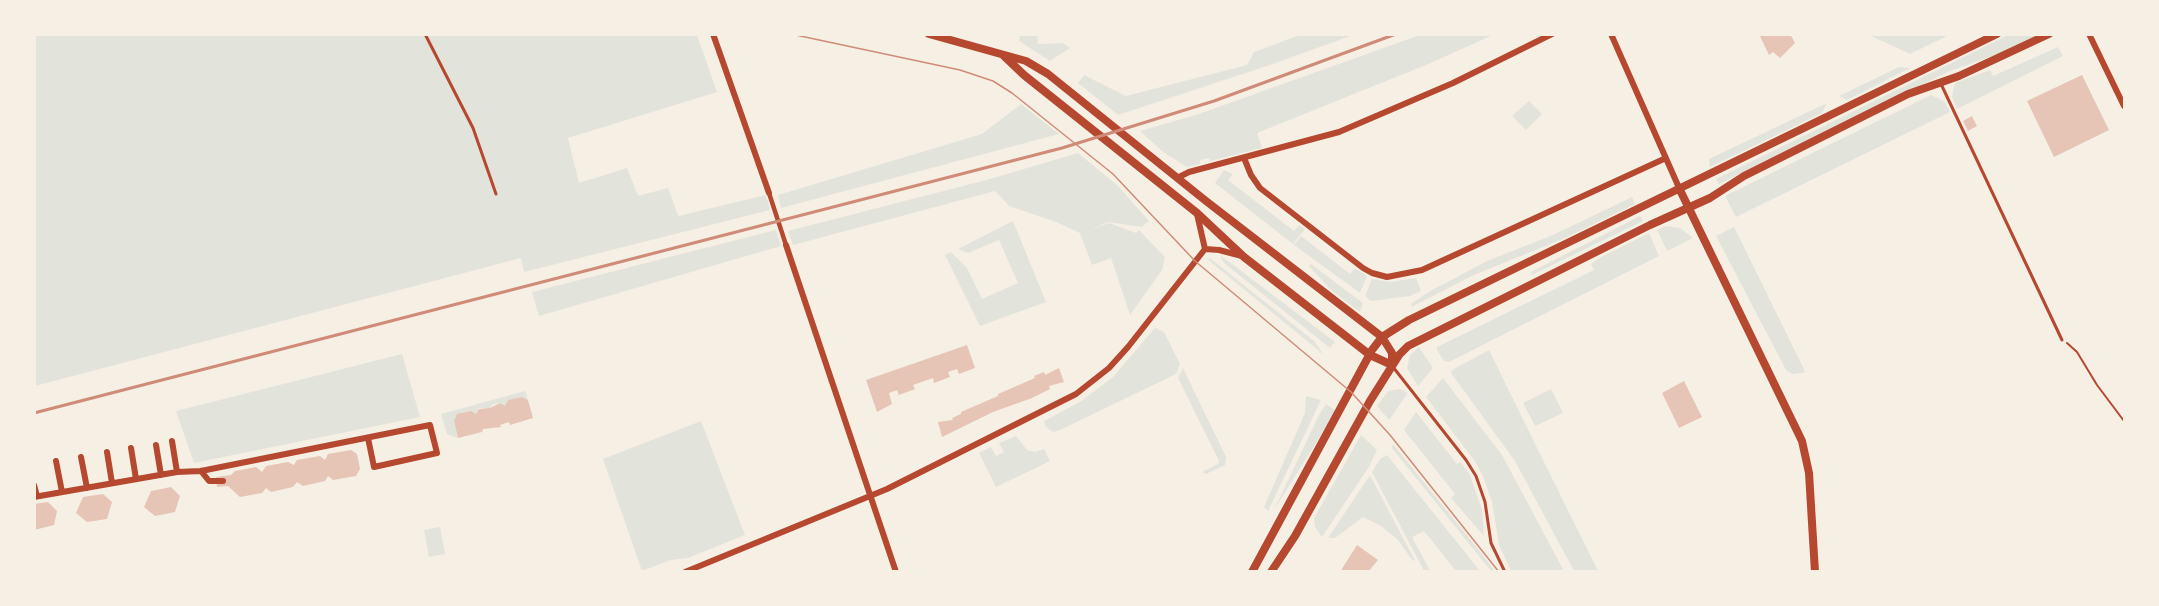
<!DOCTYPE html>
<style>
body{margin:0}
#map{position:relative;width:2159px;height:606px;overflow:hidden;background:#f6efe4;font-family:"Fira Sans",sans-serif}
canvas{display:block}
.frame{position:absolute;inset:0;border:36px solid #f6efe4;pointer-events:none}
</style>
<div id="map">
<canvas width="2159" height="606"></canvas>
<div class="frame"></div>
</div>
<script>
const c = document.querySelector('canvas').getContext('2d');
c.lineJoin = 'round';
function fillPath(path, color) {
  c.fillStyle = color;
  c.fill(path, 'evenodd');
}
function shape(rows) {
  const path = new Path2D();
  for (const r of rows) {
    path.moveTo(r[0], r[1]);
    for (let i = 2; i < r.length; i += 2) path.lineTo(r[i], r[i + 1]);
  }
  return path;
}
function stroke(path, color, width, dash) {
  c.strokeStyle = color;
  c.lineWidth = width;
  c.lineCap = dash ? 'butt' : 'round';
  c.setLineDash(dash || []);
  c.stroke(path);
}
const green = shape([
 [35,35,697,35,717,92,568,138,579,183,627,168,638,196,668,188,678,216,766,195,770,210,524,272,521,258,35,386],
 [1020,35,1037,35,1038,44,1063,43,1070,48,1050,61,1019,41],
 [1300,35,1353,35,1270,65,1118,115,1078,83,1084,75,1126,96,1247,65,1254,52],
 [1420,35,1493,35,1426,65,1257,133,1262,148,1210,161,1209,158,1200,160,1200,164,1187,167,1163,152,1140,131,1196,115],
 [1869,35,1949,35,1910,54],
 [2008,35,2041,35,1992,56,1950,71,1719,184,1716,179],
 [2058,47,2063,56,1957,109,1952,97,1955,83,1990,70,1993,76],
 [1899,67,1910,68,1847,100,1839,96],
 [1931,95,1944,101,1950,112,1736,217,1725,196],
 [1529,101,1542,114,1526,130,1512,116],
 [1827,103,1822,113,1710,167,1709,159],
 [1021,104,1059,134,781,208,778,195,982,134],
 [1078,153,1118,186,1149,221,1142,227,1108,222,1090,230,1109,223,1136,233,1139,230,1165,257,1162,270,1130,315,1111,258,1092,265,1080,233,1056,222,1009,206,995,191,793,245,788,231,990,179],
 [1224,170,1233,174,1228,180,1294,231,1299,225,1305,229,1293,244,1215,183],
 [1632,197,1635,204,1565,238,1474,275,1411,307,1412,303,1434,289,1487,261,1553,235],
 [1640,216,1643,221,1532,275,1531,272],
 [1013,221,1046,302,980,326,945,255,951,252,967,268,982,299,1018,283,999,240,968,253,958,249],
 [1666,226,1680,228,1693,238,1667,251,1657,230],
 [1734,227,1803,367,1805,372,1802,373,1792,374,1786,370,1716,236],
 [776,230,781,246,539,316,532,292],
 [1649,233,1659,256,1449,362,1444,361,1437,350,1437,347,1594,270,1591,264,1601,257],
 [1301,236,1350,274,1355,268,1367,276,1360,293,1294,245],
 [1220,255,1335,342,1330,348,1224,263],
 [1206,258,1211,259,1314,341,1324,355],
 [1311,264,1363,303,1360,312,1331,290,1309,266],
 [1416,278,1421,291,1410,296,1371,301,1365,296,1372,279,1391,282],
 [1155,328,1164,332,1180,364,1176,374,1060,430,1053,432,1046,427,1044,421,1080,402,1113,377],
 [1419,347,1433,368,1418,386,1407,368,1410,355],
 [1489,350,1543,460,1598,571,1574,571,1515,461,1451,373,1452,370],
 [402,354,420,417,194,463,176,411],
 [1183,368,1226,457,1225,465,1206,474,1202,472,1218,464,1219,461,1178,378],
 [1443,378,1502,455,1564,571,1511,571,1499,545,1492,502,1483,476,1474,460,1426,397],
 [1400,389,1408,393,1389,420,1377,406,1388,391],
 [1551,389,1563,413,1535,426,1523,403],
 [525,391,528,400,522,397,508,400,505,406,500,403,493,404,490,408,479,408,476,414,454,421,458,438,447,434,441,414],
 [1306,396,1321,400,1268,511,1264,507,1305,413],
 [1326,404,1336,411,1274,510,1319,415],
 [1416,412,1457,464,1461,462,1470,475,1482,510,1484,536,1451,498,1455,494,1404,430],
 [701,421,745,535,688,558,671,560,642,571,603,459],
 [1361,435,1377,450,1369,467,1322,537,1315,527,1314,518],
 [1016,436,1027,450,1035,452,1044,449,1050,461,996,487,979,453,991,447,996,456,1004,452,999,443],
 [1393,444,1473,543,1495,571,1491,571,1392,448],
 [1387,455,1423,500,1480,571,1456,571,1424,531,1412,537,1430,571,1424,571,1372,472,1380,459],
 [1370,475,1404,540,1415,560,1413,561,1398,540,1381,526,1363,517,1335,538,1328,538],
 [440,527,445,554,429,557,424,530]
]);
const building = shape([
 [1759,34,1790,34,1795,43,1780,58,1773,52,1769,55],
 [2082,75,2109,130,2054,157,2027,101],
 [1972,116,1977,126,1968,131,1963,121],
 [967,345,975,368,959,374,957,369,948,372,950,377,934,383,933,378,913,385,915,389,899,395,897,390,889,393,892,404,877,412,866,380],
 [1059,368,1064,382,1049,386,1050,389,1032,398,993,412,942,437,938,422,953,420,952,418,961,414,961,412,998,396,998,394,1035,378,1034,376,1044,372,1045,375],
 [1684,381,1702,417,1679,428,1662,393],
 [522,397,528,400,533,418,510,425,509,422,500,425,501,427,483,429,482,432,458,438,454,421,457,414,471,411,476,414,479,409,490,408,500,403,505,406,508,400],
 [351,450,357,454,360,469,356,476,333,480,328,476,325,481,303,486,297,482,293,487,271,492,266,488,262,493,240,497,228,486,217,487,216,477,231,475,235,471,256,467,262,472,266,466,288,462,294,465,297,460,320,456,325,460,328,454],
 [171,487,180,496,175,512,155,516,144,507,151,491],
 [103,494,112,502,107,519,87,522,76,513,83,497],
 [48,502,57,511,54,525,34,530,34,504],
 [1357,545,1378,560,1368,572,1340,572]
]);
const path = shape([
 [2067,343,2077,352,2097,385,2124,421]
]);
const service = shape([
 [425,34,473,128,496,194],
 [1941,84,2062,340],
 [1393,367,1466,460,1476,476,1485,502,1491,543,1505,572]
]);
const pedestrian = shape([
 [769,193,786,245]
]);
const minor = shape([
 [713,34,769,193],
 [1611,34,1680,190],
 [2089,34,2124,106],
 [1244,158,1251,175,1260,188,1363,268,1372,273,1387,277,1422,270,1666,158],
 [1177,178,1189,172,1339,132,1453,83,1552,34],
 [786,245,896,572],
 [1205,249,1219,250,1242,256],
 [172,441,177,472],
 [156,445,161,475],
 [131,448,136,479],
 [107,452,112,483],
 [81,457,87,488],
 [56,461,62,492],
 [201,471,209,481,223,481],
 [34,485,37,496],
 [34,497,177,472,201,471,430,425,437,453,374,467,368,438],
 [685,572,887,489,1076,394,1109,368,1128,347,1205,249,1197,214]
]);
const tertiary = shape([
 [929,34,1026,61,1048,74,1206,201,1382,337,1392,353,1392,364],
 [1003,55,1024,75,1197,213,1244,257,1370,355,1392,365],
 [1680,190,1802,441,1809,473,1815,572],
 [1252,572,1372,350,1382,337,1409,320,1997,34],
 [1271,572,1295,536,1370,401,1399,355,1408,346,1650,225,1710,198,1744,176,1908,94,1959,76,2049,34]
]);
const tram = shape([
 [791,34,960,70,993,81,1012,93,1113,174,1195,261,1351,392,1390,435,1499,572]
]);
const rail = shape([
 [34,413,1062,148,1214,101,1396,34]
]);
fillPath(green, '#e2e4dc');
fillPath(building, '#e6c5b7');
stroke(path, '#b5482f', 2);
stroke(service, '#b5482f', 3);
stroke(pedestrian, '#b5482f', 4.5);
stroke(minor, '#b5482f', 6);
stroke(tertiary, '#b5482f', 8);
stroke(tram, '#cf8b77', 1.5);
stroke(rail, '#cf8b77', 3);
</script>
